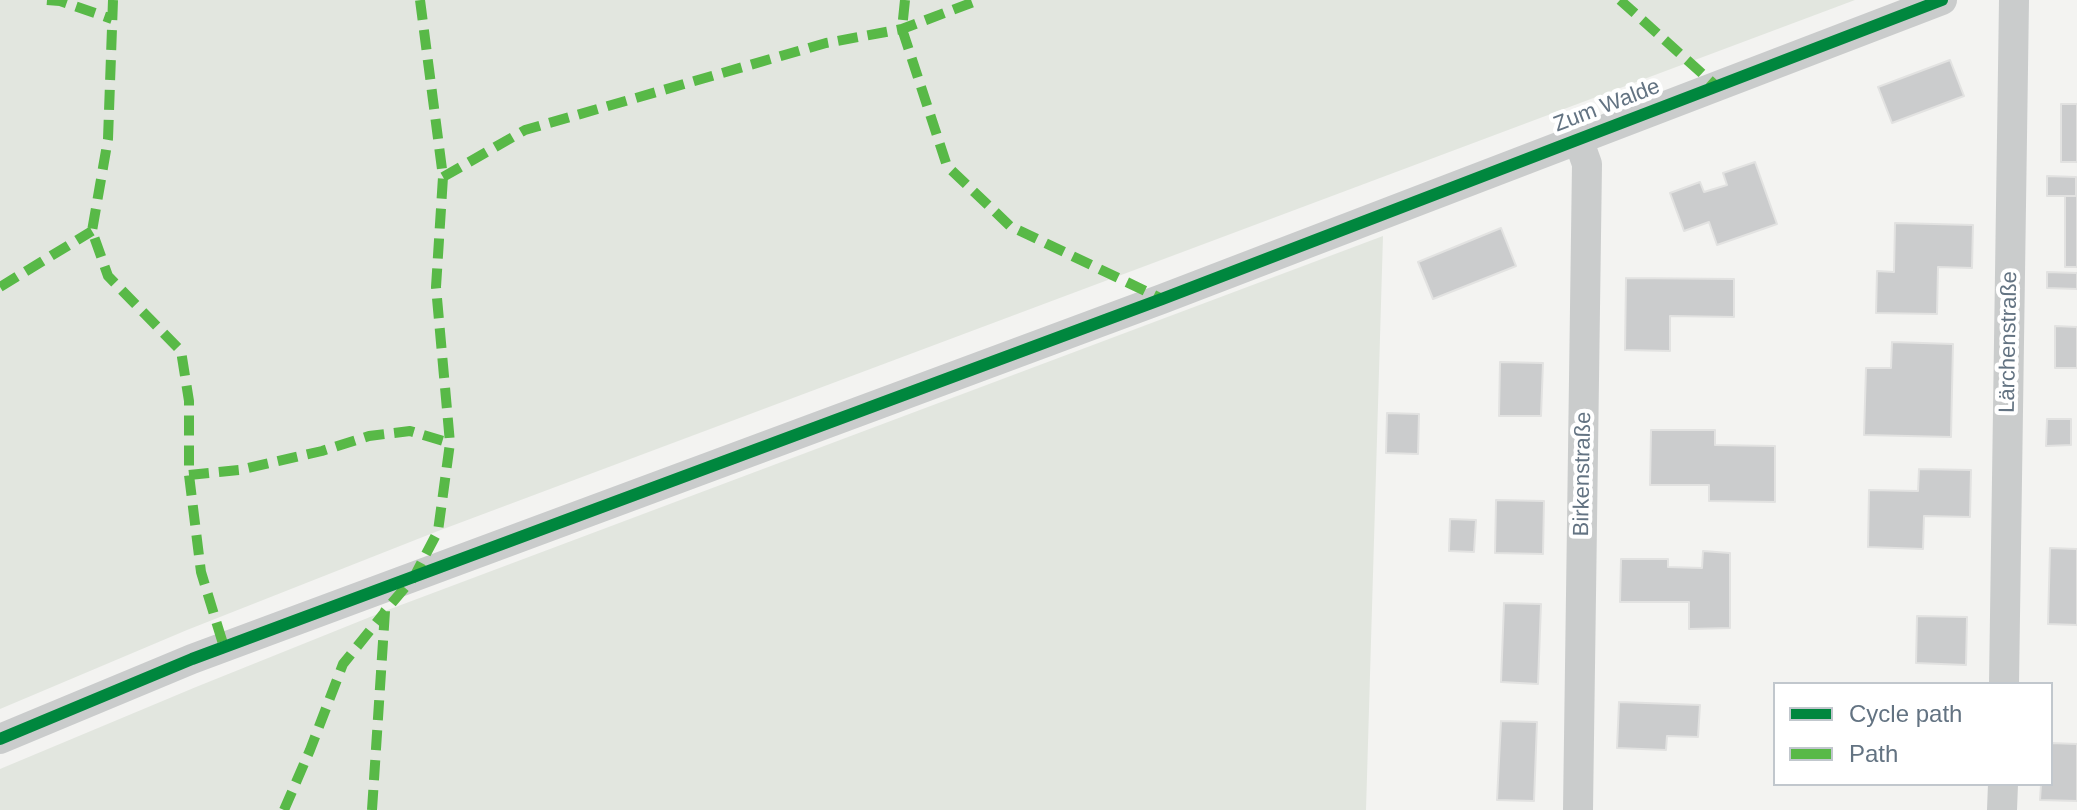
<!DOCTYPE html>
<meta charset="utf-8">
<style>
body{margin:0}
#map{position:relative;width:2077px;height:810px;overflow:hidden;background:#f3f3f1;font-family:Arial,sans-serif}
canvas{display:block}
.legend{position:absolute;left:1773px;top:682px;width:280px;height:104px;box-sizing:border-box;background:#fff;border:2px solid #c1c7cd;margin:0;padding:10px 14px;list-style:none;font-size:24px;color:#637382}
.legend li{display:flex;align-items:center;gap:16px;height:40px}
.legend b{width:40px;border:2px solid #c1c7cd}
</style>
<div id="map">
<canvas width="2077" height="810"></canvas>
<ul class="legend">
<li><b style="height:10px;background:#00873e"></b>Cycle path</li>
<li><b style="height:10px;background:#58b947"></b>Path</li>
</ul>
</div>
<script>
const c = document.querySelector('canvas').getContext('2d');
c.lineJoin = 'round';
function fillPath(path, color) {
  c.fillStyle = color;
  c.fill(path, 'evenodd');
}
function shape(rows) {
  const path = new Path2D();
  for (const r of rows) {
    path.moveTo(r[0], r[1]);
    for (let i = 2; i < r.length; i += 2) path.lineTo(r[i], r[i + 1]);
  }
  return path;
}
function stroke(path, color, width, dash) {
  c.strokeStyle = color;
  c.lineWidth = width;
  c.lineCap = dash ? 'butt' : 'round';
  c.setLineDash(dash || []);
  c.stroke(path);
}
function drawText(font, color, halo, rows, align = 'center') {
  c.font = font + ' Arial,sans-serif';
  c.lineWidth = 8;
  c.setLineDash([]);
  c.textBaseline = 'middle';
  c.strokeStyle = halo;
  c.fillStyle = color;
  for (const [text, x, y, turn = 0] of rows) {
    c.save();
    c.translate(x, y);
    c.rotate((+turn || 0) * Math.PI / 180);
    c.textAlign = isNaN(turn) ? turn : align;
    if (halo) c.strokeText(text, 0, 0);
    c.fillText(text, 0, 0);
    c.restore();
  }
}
const green = shape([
 [0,0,1855,0,438,531,187,630,0,709],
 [1383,236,1366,810,0,810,0,769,196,687,385,611]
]);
const building = shape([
 [1950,60,1964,96,1892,123,1878,87,1950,60],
 [2061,104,2077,104,2077,162,2061,162,2061,104],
 [1755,162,1777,224,1717,245,1709,222,1684,231,1670,193,1700,182,1704,192,1727,185,1723,173,1755,162],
 [2047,176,2076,177,2076,196,2047,196,2047,176],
 [2065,196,2077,196,2077,267,2065,267,2065,196],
 [1895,223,1973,225,1972,268,1938,267,1937,314,1876,313,1877,271,1894,272,1895,223],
 [1501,228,1516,266,1433,299,1418,262,1501,228],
 [2047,272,2077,273,2077,289,2047,288,2047,272],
 [1626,278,1734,279,1734,317,1670,316,1670,351,1625,350,1626,278],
 [2055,326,2077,327,2077,368,2055,368,2055,326],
 [1892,342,1953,344,1951,437,1864,435,1866,368,1891,368,1892,342],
 [1500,362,1543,363,1541,416,1499,416,1500,362],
 [1387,413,1419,414,1418,454,1386,453,1387,413],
 [2047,419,2071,419,2071,445,2046,446,2047,419],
 [1651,430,1715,430,1715,445,1775,446,1775,502,1709,501,1709,485,1650,485,1651,430],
 [1919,469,1971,470,1970,517,1924,516,1923,549,1868,547,1869,490,1918,491,1919,469],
 [1496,500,1544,501,1543,554,1495,553,1496,500],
 [1450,519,1476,520,1474,552,1449,551,1450,519],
 [2050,548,2077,549,2077,625,2048,624,2050,548],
 [1703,551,1730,553,1730,628,1689,629,1689,602,1620,602,1621,559,1668,559,1668,567,1702,568,1703,551],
 [1504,603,1541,604,1538,684,1501,682,1504,603],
 [1917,616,1967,617,1966,665,1916,663,1917,616],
 [1619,702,1700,705,1698,737,1667,736,1666,750,1617,748,1619,702],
 [1501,721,1537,722,1534,801,1497,800,1501,721],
 [2051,743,2077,744,2077,801,2040,800,2041,784,2051,784,2051,743]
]);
const street = shape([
 [2004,684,2014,0],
 [0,739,192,659,1162,299,1942,0],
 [1578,810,1587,164,1578,139],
 [2002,810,2003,784]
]);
const quiet = shape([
 [47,0,60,1,112,19],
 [113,0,108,139,92,231,108,276,181,351,189,401,189,475,201,572,224,647],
 [905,0,902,29,947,166,1010,226,1162,299],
 [1620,0,1716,86],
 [443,177,525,130,826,43,902,29,979,0],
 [0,287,92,231],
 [189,475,239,470,322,451,369,436,410,431,450,443],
 [284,810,310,750,343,664,385,612],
 [372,810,385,611,414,577,438,531,450,443,436,287,443,177,420,0]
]);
const cycleway = shape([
 [0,739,192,659,1162,299,1942,0]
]);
const streetNames = [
 ["Zum Walde",1607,106,-21],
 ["Lärchenstraße",2009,342,-89],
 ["Birkenstraße",1583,474,-89]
];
fillPath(green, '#e2e6df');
fillPath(building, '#cbcccd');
stroke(building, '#e2e2e1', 2);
stroke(street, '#cacccc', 30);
stroke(quiet, '#58b947', 10, [20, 10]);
stroke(cycleway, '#00873e', 12);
drawText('22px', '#637382', '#fff', streetNames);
</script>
